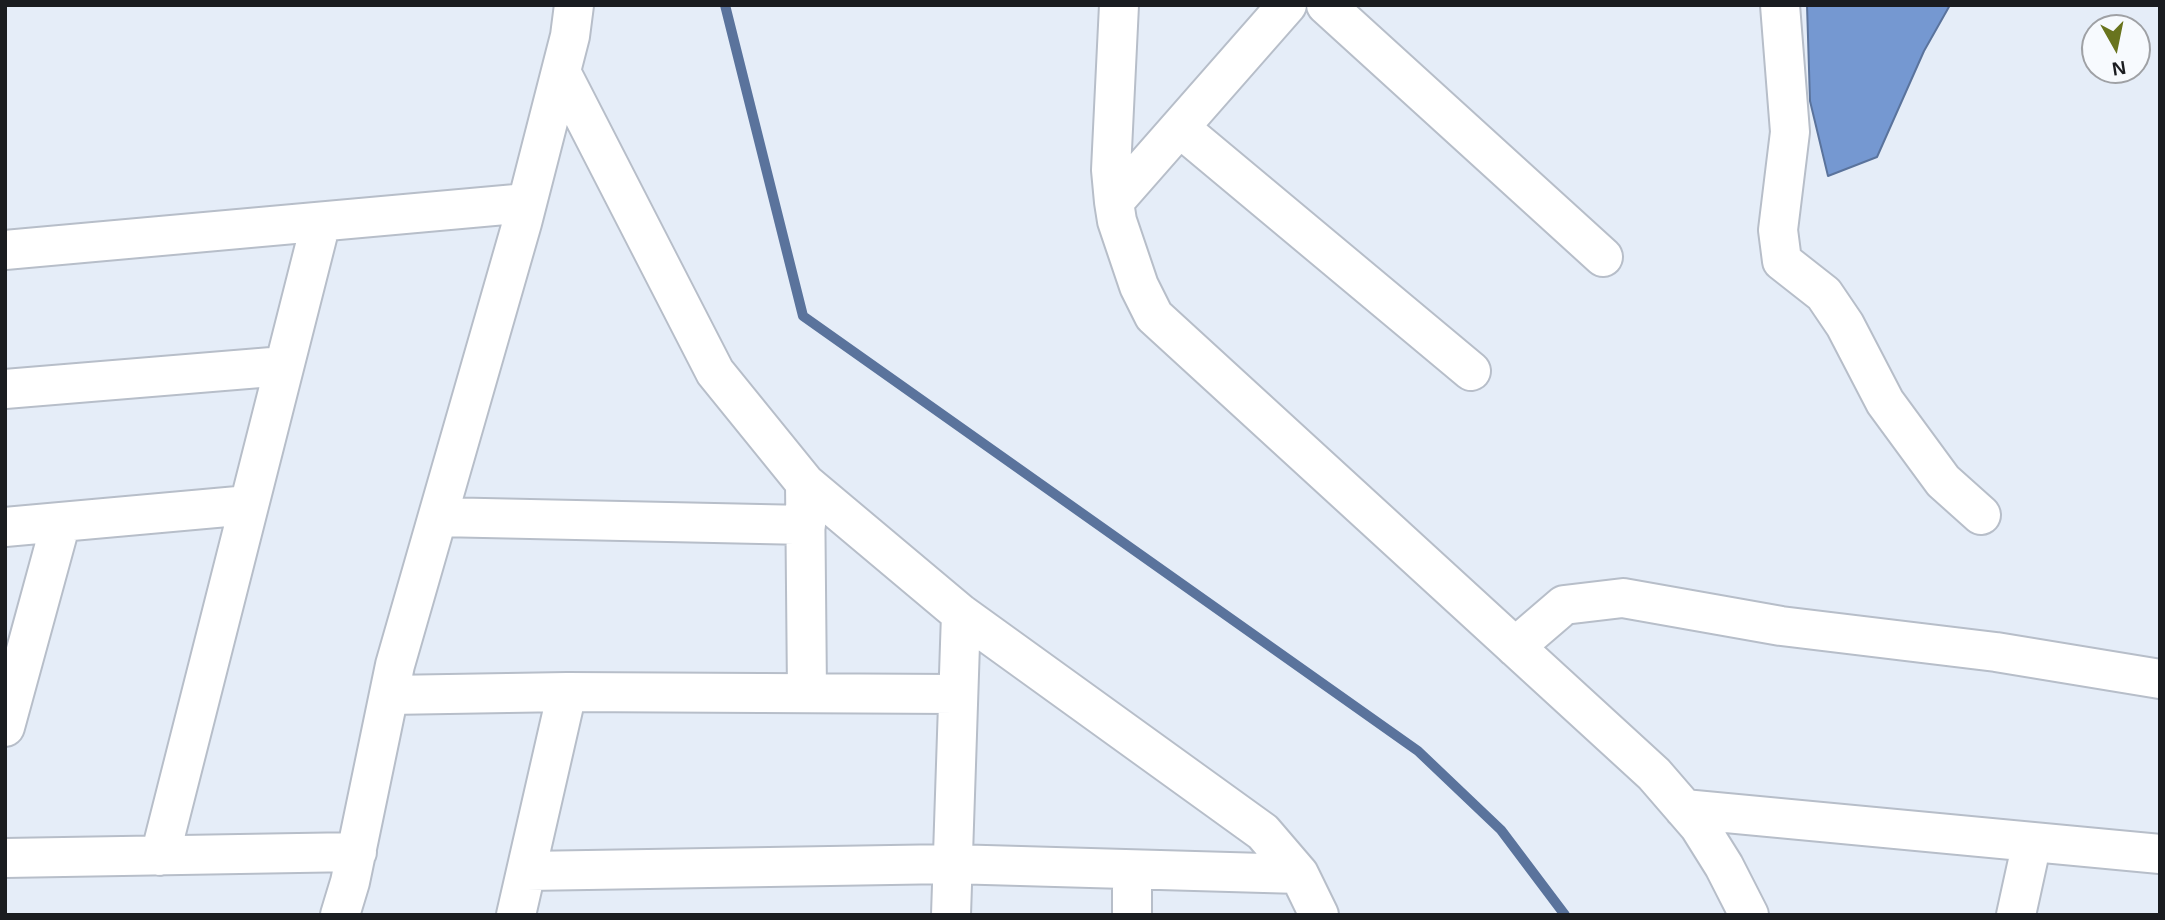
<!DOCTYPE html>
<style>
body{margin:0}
#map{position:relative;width:2165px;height:920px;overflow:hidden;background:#e5edf8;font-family:Helvetica,sans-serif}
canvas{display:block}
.frame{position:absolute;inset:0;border:7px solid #1a1c20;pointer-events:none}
.north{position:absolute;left:2081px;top:14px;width:70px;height:70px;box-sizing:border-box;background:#f7fafe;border:2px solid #9fa1a5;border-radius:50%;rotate:171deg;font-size:19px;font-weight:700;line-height:28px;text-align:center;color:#1a1c20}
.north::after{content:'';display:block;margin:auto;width:24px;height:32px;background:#69741e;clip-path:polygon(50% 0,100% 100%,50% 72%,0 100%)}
</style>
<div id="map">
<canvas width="2165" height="920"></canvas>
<div class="frame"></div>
<div class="north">N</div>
</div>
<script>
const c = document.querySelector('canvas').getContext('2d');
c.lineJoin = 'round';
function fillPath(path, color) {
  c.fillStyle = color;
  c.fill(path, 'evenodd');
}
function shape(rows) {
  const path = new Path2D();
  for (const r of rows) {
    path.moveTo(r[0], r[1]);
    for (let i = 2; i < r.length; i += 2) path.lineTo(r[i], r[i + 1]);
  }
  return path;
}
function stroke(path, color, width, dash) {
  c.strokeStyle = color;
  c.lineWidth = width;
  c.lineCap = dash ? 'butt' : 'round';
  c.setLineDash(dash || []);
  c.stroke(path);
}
const water = shape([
 [1807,5,1950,5,1924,51,1877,157,1828,176,1810,101,1807,5]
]);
const stream = shape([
 [725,5,803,316,1418,751,1501,830,1565,915]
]);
const minor = shape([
 [1119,5,1111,170,1114,202,1117,221,1139,286,1154,316,1654,774,1699,826,1724,866,1749,915],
 [1326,5,1603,257],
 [1780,5,1790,132,1778,230,1782,261,1824,294,1845,325,1885,402,1943,481,1981,515],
 [561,72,715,372,805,483,807,692],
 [1180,128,1471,371],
 [1114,202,1287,5],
 [5,250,527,203],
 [5,389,284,366],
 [805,483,961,614,1263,832,1299,874,1319,915],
 [438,517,806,525],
 [5,527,249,505],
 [1515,647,1564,605,1623,598,1781,626,1996,652,2160,679],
 [389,695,567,692],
 [5,727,61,522],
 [1684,809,2160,854],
 [160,856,321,222],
 [5,858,357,852],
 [1132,870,1132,915],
 [527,871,951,864,1299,874],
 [340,915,350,882,395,665,522,223,570,36,574,5],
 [516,915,567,692,956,694],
 [951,915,961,614],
 [2016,915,2032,842]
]);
fillPath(water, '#7598d1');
stroke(water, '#5a739c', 2);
stroke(stream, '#5a739c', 10);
stroke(minor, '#b7bec9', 42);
stroke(minor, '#fff', 38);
</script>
